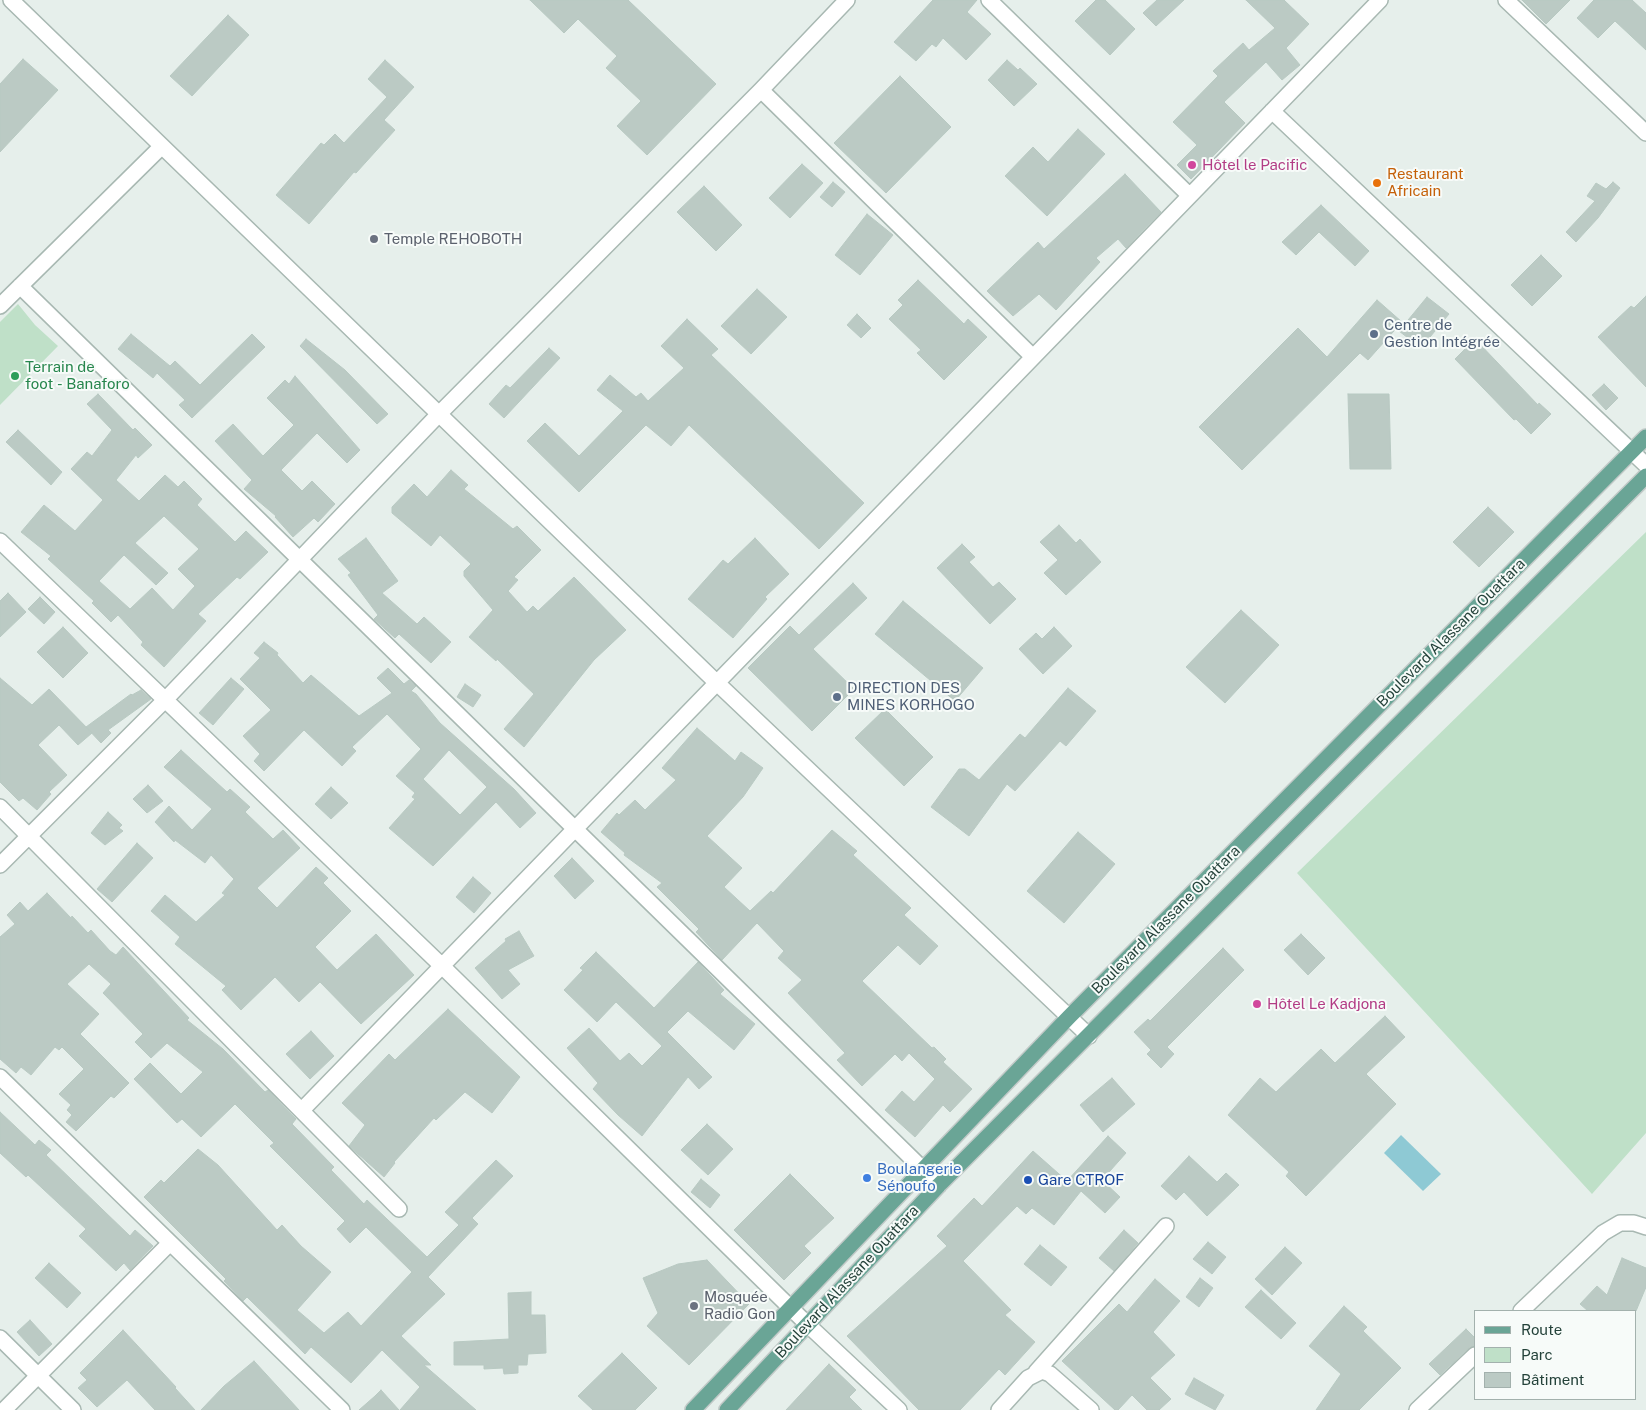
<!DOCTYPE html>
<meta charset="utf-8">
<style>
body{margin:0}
#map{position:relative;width:1646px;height:1410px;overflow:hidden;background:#e6efeb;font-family:"Public Sans",sans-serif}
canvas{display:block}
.legend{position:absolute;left:1474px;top:1310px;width:162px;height:90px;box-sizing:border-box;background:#f7fbf9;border:1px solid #a3b1ad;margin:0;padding:6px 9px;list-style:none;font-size:15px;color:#24423a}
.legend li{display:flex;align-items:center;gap:10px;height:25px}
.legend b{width:25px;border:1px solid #a3b1ad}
</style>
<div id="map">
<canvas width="1646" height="1410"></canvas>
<ul class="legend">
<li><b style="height:6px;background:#6aa596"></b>Route</li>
<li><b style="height:14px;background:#bfe0c8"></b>Parc</li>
<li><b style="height:14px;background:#bbcac4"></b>Bâtiment</li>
</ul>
</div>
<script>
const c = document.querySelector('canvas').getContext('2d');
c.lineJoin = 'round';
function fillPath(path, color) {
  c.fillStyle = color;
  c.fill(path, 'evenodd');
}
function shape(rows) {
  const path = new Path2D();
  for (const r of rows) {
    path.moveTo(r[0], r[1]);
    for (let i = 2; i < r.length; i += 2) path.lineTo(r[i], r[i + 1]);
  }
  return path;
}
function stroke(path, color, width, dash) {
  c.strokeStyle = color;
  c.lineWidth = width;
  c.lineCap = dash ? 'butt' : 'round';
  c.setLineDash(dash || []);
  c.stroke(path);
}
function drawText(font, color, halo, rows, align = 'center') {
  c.font = font + ' "Public Sans",sans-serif';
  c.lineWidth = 4;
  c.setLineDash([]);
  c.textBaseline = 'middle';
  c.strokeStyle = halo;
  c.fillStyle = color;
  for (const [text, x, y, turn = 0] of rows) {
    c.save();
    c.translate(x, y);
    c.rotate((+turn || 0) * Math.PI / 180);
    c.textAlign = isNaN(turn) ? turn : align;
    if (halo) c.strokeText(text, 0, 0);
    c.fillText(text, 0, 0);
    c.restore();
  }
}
const green = shape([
 [18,304,35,325,58,346,0,405,0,322],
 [1646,532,1646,1133,1592,1194,1297,873]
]);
const water = shape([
 [1401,1135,1441,1174,1423,1191,1384,1153]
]);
const building = shape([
 [530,0,628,0,716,84,647,155,617,126,641,101,606,68,617,56,578,19,564,33,530,0],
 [933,0,977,0,967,12,991,34,966,60,943,38,936,47,932,44,916,61,894,42,933,0],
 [1096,0,1105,0,1135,29,1110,55,1075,21,1096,0],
 [1157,0,1184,0,1156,26,1143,13,1157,0],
 [1246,0,1284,0,1309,24,1286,48,1300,65,1282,80,1266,62,1224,102,1245,123,1191,179,1177,165,1197,145,1173,122,1218,76,1213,71,1243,43,1249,50,1275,28,1246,0],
 [1522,0,1570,0,1546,24,1522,0],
 [1594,0,1632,0,1646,13,1646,50,1615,21,1598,38,1577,18,1594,0],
 [228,15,249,35,192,96,170,76,228,15],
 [23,59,58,90,0,152,0,84,23,59],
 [385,60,414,87,384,120,395,130,356,173,354,172,309,224,276,195,321,143,324,145,335,134,344,143,387,97,368,79,385,60],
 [1007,60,1018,70,1020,68,1037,84,1014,106,988,80,1007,60],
 [900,76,951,127,886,193,834,143,900,76],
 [1078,129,1105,154,1047,216,1005,176,1033,147,1048,162,1078,129],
 [802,164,823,183,790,218,769,198,802,164],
 [1125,174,1161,212,1126,248,1118,239,1096,258,1100,262,1056,310,1039,294,1013,316,987,291,1038,242,1044,249,1125,174],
 [833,182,845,192,832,207,820,197,833,182],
 [1613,182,1620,188,1598,218,1576,242,1566,232,1595,201,1587,196,1596,183,1606,189,1613,182],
 [704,186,742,225,716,251,677,212,704,186],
 [1321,205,1369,251,1355,266,1319,232,1296,255,1282,242,1321,205],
 [867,214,893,235,860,275,835,255,867,214],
 [1541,255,1562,276,1532,306,1511,285,1541,255],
 [918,280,964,324,968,319,987,337,944,380,917,353,921,350,889,319,903,305,898,300,918,280],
 [757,289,787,317,751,354,721,326,757,289],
 [1646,296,1646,387,1598,337,1631,306,1634,308,1646,296],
 [1427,297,1449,314,1421,348,1399,331,1427,297],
 [1377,300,1402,322,1368,360,1360,353,1242,470,1199,427,1298,328,1327,357,1377,300],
 [857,314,871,328,861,338,847,325,857,314],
 [687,319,718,349,711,355,864,503,819,549,689,425,671,446,646,425,579,492,527,441,545,423,579,456,623,411,597,390,610,375,636,397,641,393,648,401,684,368,661,346,687,319],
 [131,334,170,366,175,361,200,385,252,334,265,347,192,418,179,405,185,400,157,373,153,378,118,349,131,334],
 [306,339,345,370,388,414,377,424,300,346,306,339],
 [1475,339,1538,405,1539,403,1551,414,1531,434,1516,419,1514,420,1455,359,1475,339],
 [549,348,560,358,504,418,489,404,506,385,510,388,549,348],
 [295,376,360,450,347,463,317,433,281,470,302,491,312,481,335,504,318,522,314,518,293,537,275,517,276,516,244,489,252,480,215,441,233,424,263,456,294,425,267,398,285,380,289,384,295,376],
 [1604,384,1618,398,1606,410,1592,395,1604,384],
 [98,394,133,430,135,428,152,445,138,458,136,455,116,480,139,501,165,475,178,487,184,481,202,499,197,505,235,542,246,531,268,552,240,579,237,577,198,614,206,621,164,667,141,645,143,642,118,615,111,622,92,603,94,601,48,559,51,556,21,532,44,505,75,531,103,500,71,469,87,452,92,456,112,430,87,404,98,394],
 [164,516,199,549,178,569,195,586,173,610,152,588,130,609,99,581,124,555,156,585,168,573,135,543,164,516],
 [1348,394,1389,394,1391,469,1350,469,1348,394],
 [18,430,62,472,51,485,6,442,18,430],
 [451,470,468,485,464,489,513,529,517,526,541,550,514,577,518,580,508,591,527,612,533,606,538,611,574,577,626,630,594,660,524,747,504,729,534,694,497,659,496,661,469,637,493,610,464,576,464,571,471,564,440,535,431,546,392,513,392,507,414,484,427,497,451,470],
 [1488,507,1514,532,1479,567,1453,542,1488,507],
 [1059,525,1076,543,1080,539,1101,562,1066,595,1044,573,1058,560,1040,542,1059,525],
 [366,538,398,581,382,593,417,624,424,617,451,642,431,663,399,634,395,638,374,619,378,615,348,575,351,573,338,559,366,538],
 [755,538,789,574,765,597,767,599,733,638,688,599,723,560,728,564,755,538],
 [962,544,975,557,969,562,993,587,999,582,1016,599,990,624,937,568,962,544],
 [853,583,867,598,813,649,854,689,812,731,748,668,790,626,799,635,853,583],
 [8,593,26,612,0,637,0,601,8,593],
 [40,597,55,612,44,624,28,609,40,597],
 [903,601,983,668,955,701,875,634,903,601],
 [1241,610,1279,645,1225,703,1186,667,1241,610],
 [63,627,88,653,63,678,37,652,63,627],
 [1054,627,1072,646,1043,674,1019,649,1036,633,1042,639,1054,627],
 [264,642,278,653,277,655,303,683,311,675,359,716,392,693,377,678,388,668,404,684,409,680,416,686,411,691,416,694,440,723,514,789,536,813,520,828,496,802,433,866,389,828,415,799,412,797,415,793,396,776,421,749,387,714,352,747,356,751,342,766,304,730,264,771,254,761,260,754,243,736,271,710,240,679,260,658,254,653,264,642],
 [449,750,487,787,460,815,423,779,449,750],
 [0,678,32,705,49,689,92,733,78,745,59,725,38,745,67,775,49,792,51,794,37,810,23,798,19,801,0,782,0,678],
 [231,678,244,689,213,725,199,713,231,678],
 [465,684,481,695,473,707,457,697,465,684],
 [1068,688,1096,711,1066,746,1060,741,1015,791,1007,784,969,836,931,807,959,769,965,769,979,780,1020,734,1025,738,1068,688],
 [141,690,151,699,108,730,111,733,101,743,86,727,131,694,132,695,141,690],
 [885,709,933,757,904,786,855,738,885,709],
 [697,728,735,761,741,752,763,768,743,797,707,836,742,868,724,887,750,911,771,891,773,893,832,830,857,851,853,855,911,908,904,915,938,946,920,965,898,945,862,981,932,1048,934,1047,946,1059,943,1062,972,1089,950,1112,943,1105,915,1137,885,1110,902,1091,914,1102,935,1079,909,1053,902,1061,895,1054,862,1086,837,1060,845,1053,788,993,802,980,778,958,784,951,757,923,722,960,696,932,699,929,657,887,662,883,624,855,625,853,601,832,617,813,619,815,635,800,645,810,676,780,662,768,697,728],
 [181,750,227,792,230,789,250,807,245,812,273,839,283,830,300,848,257,888,277,908,316,867,328,878,323,883,351,911,315,947,337,970,376,934,414,975,361,1024,320,982,299,1002,275,977,241,1010,222,990,226,986,175,944,180,937,151,911,165,895,196,922,225,895,222,893,234,879,211,855,205,863,175,840,174,842,155,822,169,806,192,830,212,809,164,767,181,750],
 [148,785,163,801,147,813,133,799,148,785],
 [331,787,348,803,331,819,315,804,331,787],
 [108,812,122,825,119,828,123,831,105,845,91,833,108,812],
 [1078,832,1115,864,1064,923,1027,891,1078,832],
 [137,843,153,858,112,902,97,889,137,843],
 [572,858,594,881,575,899,554,876,572,858],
 [473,877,491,893,474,913,456,897,473,877],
 [47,893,71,918,72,916,88,933,91,930,110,951,116,955,123,947,189,1018,187,1020,223,1049,265,1092,268,1090,296,1119,292,1124,334,1167,331,1170,364,1204,367,1200,427,1257,459,1225,445,1212,496,1160,513,1176,472,1218,478,1224,428,1277,445,1294,401,1336,431,1365,424,1365,476,1410,400,1410,420,1387,382,1350,351,1383,311,1347,305,1354,247,1297,243,1301,224,1281,226,1279,144,1197,161,1180,164,1183,198,1149,218,1165,277,1230,282,1225,301,1246,331,1272,297,1310,324,1333,348,1312,361,1326,412,1272,366,1227,350,1243,337,1229,345,1221,270,1146,274,1143,235,1104,201,1137,182,1119,177,1123,134,1079,150,1063,181,1094,203,1072,167,1043,151,1058,135,1042,143,1034,103,993,111,984,89,964,67,984,99,1014,80,1034,129,1083,114,1098,111,1096,76,1131,66,1122,72,1115,67,1110,71,1105,59,1094,84,1069,62,1047,59,1050,55,1047,31,1075,21,1067,16,1073,0,1059,0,937,15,924,7,915,20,902,28,911,47,893],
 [519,931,534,956,508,970,520,984,502,999,475,968,506,941,505,939,519,931],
 [1301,934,1325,958,1308,975,1284,950,1301,934],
 [1223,948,1244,970,1167,1047,1174,1054,1161,1068,1147,1054,1151,1050,1134,1032,1148,1019,1150,1021,1223,948],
 [596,952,654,1008,698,962,724,990,720,994,755,1024,734,1050,688,1011,667,1032,712,1077,699,1089,688,1077,642,1136,618,1115,593,1089,598,1083,567,1048,589,1028,620,1061,629,1053,642,1066,662,1046,616,1002,597,1022,564,990,583,970,580,968,596,952],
 [448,1009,520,1077,492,1113,465,1092,436,1120,434,1118,394,1162,395,1163,384,1177,349,1146,365,1125,342,1103,389,1054,395,1060,448,1009],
 [1385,1016,1405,1037,1366,1074,1396,1104,1306,1196,1286,1176,1289,1172,1228,1115,1260,1078,1276,1092,1321,1049,1335,1063,1385,1016],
 [311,1031,334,1056,310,1079,286,1054,311,1031],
 [1112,1078,1135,1104,1103,1132,1080,1105,1112,1078],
 [0,1112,35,1145,39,1140,51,1150,46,1155,130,1236,135,1230,153,1246,130,1270,124,1263,116,1271,79,1236,86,1229,28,1175,26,1177,0,1153,0,1112],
 [707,1124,733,1149,708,1175,681,1150,707,1124],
 [1108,1136,1126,1153,1102,1180,1120,1197,1105,1213,1081,1191,1054,1225,1032,1208,1026,1214,1017,1206,963,1261,1011,1310,1005,1315,1035,1342,1005,1375,999,1369,960,1410,919,1410,847,1336,947,1246,937,1236,974,1198,982,1206,1033,1151,1067,1181,1108,1136],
 [1189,1156,1217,1182,1226,1173,1239,1185,1207,1216,1184,1192,1176,1200,1161,1186,1189,1156],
 [790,1174,834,1218,804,1246,811,1253,784,1280,734,1230,790,1174],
 [701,1179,720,1195,710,1208,691,1192,701,1179],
 [1124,1230,1138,1243,1114,1271,1099,1258,1124,1230],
 [1208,1242,1226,1257,1212,1274,1193,1259,1208,1242],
 [1040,1245,1067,1267,1051,1286,1024,1264,1040,1245],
 [1285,1247,1302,1263,1272,1295,1255,1279,1285,1247],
 [1622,1258,1646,1268,1646,1287,1636,1311,1588,1311,1580,1304,1597,1286,1607,1295,1622,1258],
 [707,1260,749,1304,689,1365,647,1326,658,1313,643,1278,678,1264,707,1260],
 [49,1263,81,1293,67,1308,35,1278,49,1263],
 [1200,1278,1213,1288,1199,1307,1186,1297,1200,1278],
 [1155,1279,1180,1301,1153,1332,1175,1355,1150,1378,1171,1399,1159,1410,1147,1410,1132,1395,1118,1410,1115,1410,1062,1361,1119,1304,1127,1312,1155,1279],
 [1261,1290,1296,1323,1281,1339,1245,1307,1261,1290],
 [531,1292,531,1315,545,1315,546,1353,528,1354,527,1365,518,1365,518,1373,504,1374,503,1368,484,1369,484,1365,454,1365,454,1342,509,1339,508,1293,531,1292],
 [1344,1306,1367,1327,1363,1331,1401,1368,1359,1410,1316,1410,1341,1374,1309,1346,1344,1306],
 [30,1320,52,1344,39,1356,17,1332,30,1320],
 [1466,1329,1475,1338,1475,1346,1469,1348,1440,1375,1429,1364,1466,1329],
 [123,1330,176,1387,175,1388,195,1410,155,1410,127,1380,97,1407,78,1388,87,1380,80,1373,123,1330],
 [622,1353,657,1388,635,1410,593,1410,578,1396,622,1353],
 [254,1361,299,1410,201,1410,224,1386,254,1361],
 [829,1364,856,1390,849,1397,862,1410,786,1410,829,1364],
 [1194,1378,1224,1395,1215,1410,1185,1394,1194,1378],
 [381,1390,399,1410,359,1410,375,1396,381,1390]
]);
const minor = shape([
 [11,0,716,682,1089,1036],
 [989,0,1189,195],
 [1506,0,1646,133],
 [761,90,1032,356],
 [1272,111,1646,465],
 [20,286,939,1185],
 [0,306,161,147],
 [0,541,441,965,807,1324,899,1410],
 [0,807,399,1209],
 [0,865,165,700,439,414,761,90,847,0],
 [0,1077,342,1410],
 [303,1109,1380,0],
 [1521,1311,1603,1233,1620,1223,1634,1223,1646,1227],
 [0,1338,73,1410],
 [1036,1372,1166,1226],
 [4,1410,170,1243],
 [999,1410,1028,1378,1042,1371,1050,1374,1091,1410],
 [1417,1410,1475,1355]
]);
const major = shape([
 [693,1410,1069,1017,1646,437],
 [727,1410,939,1185,1646,476]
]);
const markers = [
 [1192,165,5,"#d1479c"],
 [1377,183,5,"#e8710a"],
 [374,239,5,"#6b7280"],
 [1374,334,5,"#5c6f8a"],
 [15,376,5,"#2e9e5b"],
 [837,697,5,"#5c6f8a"],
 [1257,1004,5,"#d1479c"],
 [867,1178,5,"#3f7fe0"],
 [1028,1180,5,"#1a4fb4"],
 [694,1306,5,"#6b7280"]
];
const hotelNames = [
 ["Hôtel le Pacific",1202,165],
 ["Hôtel Le Kadjona",1267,1004]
];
const foodNames = [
 ["Restaurant",1387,174],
 ["Africain",1387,191]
];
const worshipNames = [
 ["Temple REHOBOTH",384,239],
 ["Mosquée",704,1297],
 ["Radio Gon",704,1314]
];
const serviceNames = [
 ["Centre de",1384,325],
 ["Gestion Intégrée",1384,342],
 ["DIRECTION DES",847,688],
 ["MINES KORHOGO",847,705]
];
const leisureNames = [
 ["Terrain de",25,367],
 ["foot - Banaforo",25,384]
];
const streetNames = [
 ["Boulevard Alassane Ouattara",1451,633,-45],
 ["Boulevard Alassane Ouattara",1166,920,-45],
 ["Boulevard Alassane Ouattara",847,1282,-47]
];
const shopNames = [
 ["Boulangerie",877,1169],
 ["Sénoufo",877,1186]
];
const transitNames = [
 ["Gare CTROF",1038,1180]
];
fillPath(green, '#bfe0c8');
fillPath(water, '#8ec9d4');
fillPath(building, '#bbcac4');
stroke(building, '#b8c9c2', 1);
stroke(minor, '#a8b8b2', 18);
stroke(major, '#c2cac8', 18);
stroke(minor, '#fff', 15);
stroke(major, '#6aa596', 15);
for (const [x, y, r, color] of markers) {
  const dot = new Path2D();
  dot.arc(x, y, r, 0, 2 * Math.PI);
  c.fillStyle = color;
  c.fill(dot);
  stroke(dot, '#f7fbf9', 2);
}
drawText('15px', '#b23c85', '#f7fbf9', hotelNames, 'left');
drawText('15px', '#c56008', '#f7fbf9', foodNames, 'left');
drawText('15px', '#5b616d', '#f7fbf9', worshipNames, 'left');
drawText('15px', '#4e5e75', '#f7fbf9', serviceNames, 'left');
drawText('15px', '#27864d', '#f7fbf9', leisureNames, 'left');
drawText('15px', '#24423a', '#f7fbf9', streetNames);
drawText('15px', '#366cbe', '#f7fbf9', shopNames, 'left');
drawText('15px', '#164399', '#f7fbf9', transitNames, 'left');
</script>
